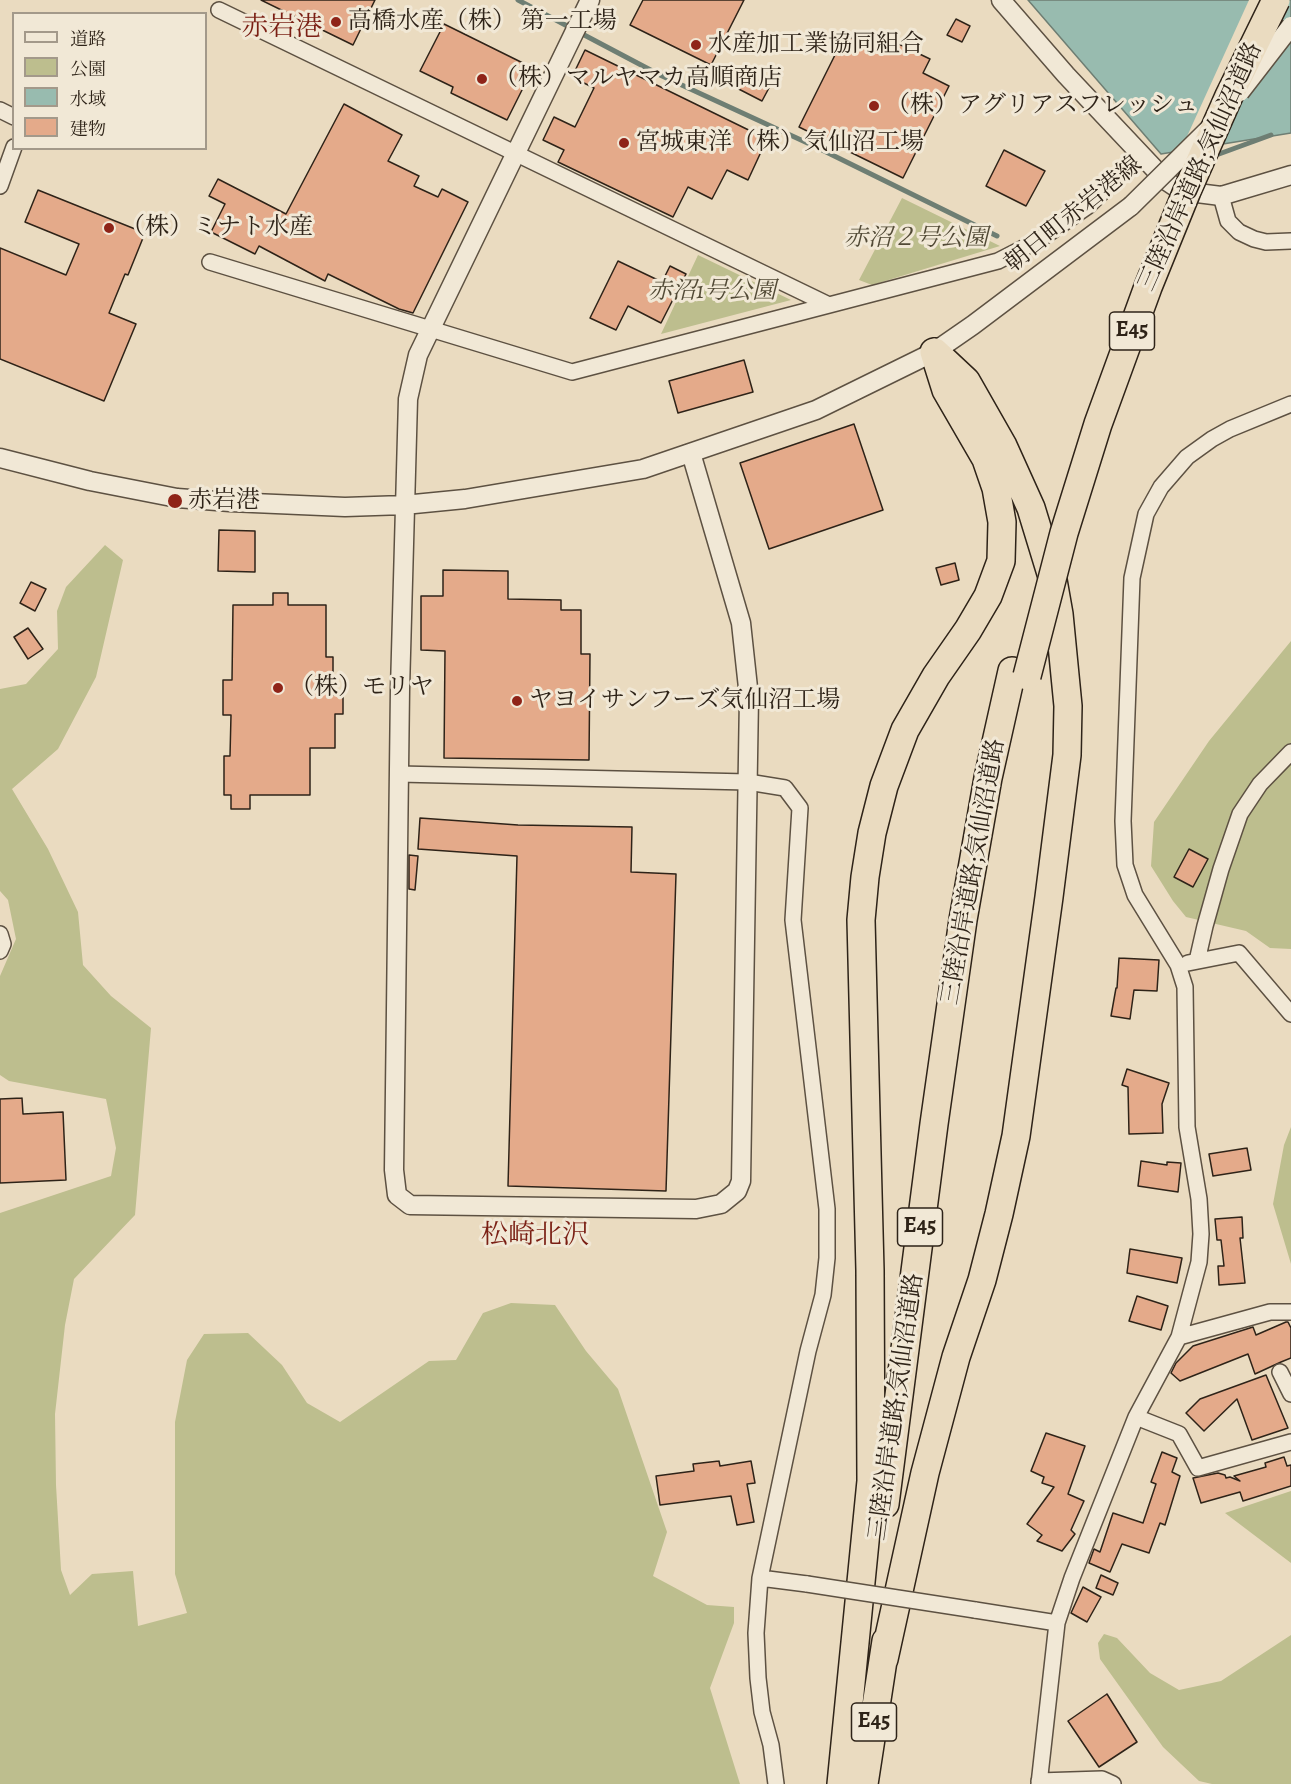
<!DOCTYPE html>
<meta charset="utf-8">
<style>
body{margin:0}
#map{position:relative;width:1291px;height:1784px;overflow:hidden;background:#eadbc0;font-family:Alegreya,"Noto Serif JP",serif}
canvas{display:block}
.legend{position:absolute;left:12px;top:12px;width:195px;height:138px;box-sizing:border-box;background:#f1e8d6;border:2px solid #a3998a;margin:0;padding:8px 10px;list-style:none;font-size:18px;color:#2e2318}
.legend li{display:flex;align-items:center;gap:12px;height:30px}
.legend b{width:30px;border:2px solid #a3998a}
</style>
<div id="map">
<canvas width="1291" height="1784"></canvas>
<ul class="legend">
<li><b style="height:8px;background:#f1e8d6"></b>道路</li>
<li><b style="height:16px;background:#bdbe8e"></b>公園</li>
<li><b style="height:16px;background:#98bbaf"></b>水域</li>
<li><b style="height:16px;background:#e4aa8a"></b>建物</li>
</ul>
</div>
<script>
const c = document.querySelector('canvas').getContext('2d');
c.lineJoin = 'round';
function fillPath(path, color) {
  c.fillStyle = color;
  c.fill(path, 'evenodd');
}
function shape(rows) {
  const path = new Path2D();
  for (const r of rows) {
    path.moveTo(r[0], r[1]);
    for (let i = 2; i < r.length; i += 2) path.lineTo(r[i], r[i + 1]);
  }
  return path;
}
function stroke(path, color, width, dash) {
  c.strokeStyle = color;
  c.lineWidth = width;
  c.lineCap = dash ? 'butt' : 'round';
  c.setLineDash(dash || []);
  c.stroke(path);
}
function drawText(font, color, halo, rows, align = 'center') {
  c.font = font + ' Alegreya,"Noto Serif JP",serif';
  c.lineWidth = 6;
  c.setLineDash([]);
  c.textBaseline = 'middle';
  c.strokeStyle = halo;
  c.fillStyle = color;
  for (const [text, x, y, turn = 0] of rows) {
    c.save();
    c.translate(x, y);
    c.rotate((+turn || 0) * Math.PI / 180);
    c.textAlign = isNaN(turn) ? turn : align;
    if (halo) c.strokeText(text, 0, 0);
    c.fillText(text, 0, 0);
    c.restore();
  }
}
const green = shape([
 [902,198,1000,246,872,285,859,280],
 [698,255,791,300,661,334],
 [105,545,123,560,96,677,58,749,12,789,48,849,78,912,83,965,111,996,151,1028,135,1215,74,1279,65,1325,55,1414,56,1485,61,1570,70,1595,92,1574,133,1571,138,1626,187,1613,175,1574,175,1422,187,1360,204,1334,248,1333,282,1365,307,1403,340,1422,429,1361,456,1360,483,1313,511,1303,555,1305,586,1351,618,1389,667,1532,653,1576,707,1605,734,1607,734,1623,710,1688,740,1784,0,1784,0,1213,111,1176,116,1148,106,1099,9,1081,0,1075,0,976,16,939,8,900,0,891,0,689,26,684,58,649,57,611,66,587],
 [1291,641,1291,949,1270,948,1246,931,1186,917,1173,901,1151,866,1154,822,1209,741],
 [1291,1127,1291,1264,1273,1204,1284,1145],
 [1291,1491,1291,1563,1225,1513],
 [1104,1634,1117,1638,1150,1673,1179,1690,1221,1681,1291,1635,1291,1784,1212,1784,1199,1781,1163,1747,1100,1659,1098,1643]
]);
const water = shape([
 [1028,0,1291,0,1291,133,1161,154,1028,0]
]);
const pier = shape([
 [1249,0,1281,0,1212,149,1179,154]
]);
const stream = shape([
 [518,0,660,75,814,146,997,236],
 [1219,154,1271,135]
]);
const building = shape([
 [261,0,375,0,353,45,261,0],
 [643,0,744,0,711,65,630,25,643,0],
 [956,19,970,26,962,42,947,35,956,19],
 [444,24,533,68,507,120,451,93,453,87,420,71,444,24],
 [845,35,873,49,880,35,930,59,923,73,949,86,903,178,799,127,845,35],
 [585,50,767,139,748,180,727,170,712,199,688,187,673,217,558,162,564,150,543,140,554,117,575,127,594,88,572,77,585,50],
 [734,69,770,86,762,101,727,83,734,69],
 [344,104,402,135,388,161,419,176,414,186,438,197,442,189,468,202,413,313,399,309,328,274,325,281,259,246,255,254,211,232,225,204,209,196,218,179,286,214,344,104],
 [1004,150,1045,171,1026,206,986,186,1004,150],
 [38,190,145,233,128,275,125,274,109,313,136,324,104,401,0,359,0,248,66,275,79,244,25,222,38,190],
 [618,261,662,282,670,266,686,274,661,323,628,306,616,330,590,318,618,261],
 [744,360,753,392,678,413,669,381,744,360],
 [854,424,883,510,769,549,740,463,854,424],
 [219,530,255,531,255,572,218,571,219,530],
 [955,563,959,580,941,585,936,568,955,563],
 [443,570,508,571,508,599,561,600,561,610,581,610,581,654,590,654,589,760,444,758,445,651,421,650,421,596,443,596,443,570],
 [31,582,46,589,35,611,20,603,31,582],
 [273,593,288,593,288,605,326,605,326,657,333,657,333,695,343,695,343,714,335,714,335,748,310,748,310,795,250,795,250,809,231,809,231,795,224,795,224,756,230,756,231,715,223,715,223,680,232,680,233,605,273,605,273,593],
 [28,628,43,649,28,659,14,637,28,628],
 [420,818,518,825,632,827,631,872,676,874,666,1191,508,1186,517,856,418,849,420,818],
 [1189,849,1208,859,1193,887,1174,877,1189,849],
 [409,855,418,856,415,890,409,889,409,855],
 [1119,958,1159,960,1157,991,1134,990,1130,1019,1111,1016,1116,988,1117,988,1119,958],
 [1127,1069,1169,1083,1162,1104,1163,1133,1129,1134,1128,1087,1122,1085,1127,1069],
 [22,1098,23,1114,63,1112,66,1180,0,1183,0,1099,22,1098],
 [1247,1148,1251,1170,1213,1176,1209,1154,1247,1148],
 [1141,1161,1167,1165,1167,1162,1181,1163,1178,1192,1138,1186,1141,1161],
 [1242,1217,1243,1238,1240,1238,1245,1283,1219,1285,1218,1266,1224,1266,1221,1240,1217,1240,1215,1219,1242,1217],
 [1130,1249,1182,1258,1177,1283,1127,1273,1130,1249],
 [1137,1296,1168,1306,1161,1330,1129,1321,1137,1296],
 [1286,1322,1288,1322,1291,1328,1291,1358,1281,1362,1255,1374,1248,1354,1180,1381,1171,1373,1176,1363,1193,1346,1253,1327,1256,1335,1286,1322],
 [1266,1375,1288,1428,1252,1440,1237,1399,1204,1431,1186,1413,1200,1399,1266,1375],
 [1046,1433,1085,1446,1068,1494,1084,1501,1071,1530,1075,1534,1062,1551,1037,1541,1042,1535,1027,1524,1054,1487,1042,1483,1044,1477,1031,1471,1046,1433],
 [1162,1452,1177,1458,1172,1472,1180,1476,1165,1525,1160,1523,1149,1553,1122,1544,1110,1572,1089,1563,1094,1549,1100,1552,1113,1513,1143,1523,1156,1484,1151,1482,1162,1452],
 [1284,1457,1287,1466,1291,1465,1291,1486,1243,1501,1240,1492,1201,1503,1193,1478,1218,1473,1225,1475,1226,1478,1230,1477,1240,1481,1234,1476,1266,1467,1265,1463,1284,1457],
 [719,1461,720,1466,751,1461,755,1483,747,1484,754,1522,737,1525,731,1496,660,1505,656,1476,694,1471,693,1464,719,1461],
 [1101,1575,1118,1583,1113,1595,1096,1588,1101,1575],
 [1083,1587,1101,1597,1087,1622,1071,1613,1083,1587],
 [1107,1694,1137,1742,1099,1767,1068,1721,1107,1694]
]);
const minor = shape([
 [219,10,829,305],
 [0,110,14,117],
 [0,186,14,147],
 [1221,196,1228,221,1239,232,1254,239,1266,242,1291,241],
 [210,262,572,372,998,261,1039,240,1088,206,1141,155],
 [399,774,748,782,785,788,800,808,793,920,827,1209,827,1258,823,1295,808,1351,760,1578,756,1633,758,1678,762,1712,771,1745,776,1784],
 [0,934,3,944,0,951],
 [1197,961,1205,926,1221,869,1240,814,1260,784,1291,752],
 [1188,963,1239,953,1291,1014],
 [1179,1337,1270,1312,1291,1312],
 [1280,1372,1291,1394],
 [1136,1417,1179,1434,1198,1468,1291,1442],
 [760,1578,807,1584],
 [975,1610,1057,1623],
 [1039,1781,1102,1779,1113,1784],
 [1039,1784,1057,1623,1072,1578,1136,1417,1179,1337,1199,1262,1201,1234,1199,1199,1187,1127,1185,987,1178,965,1135,895,1125,865,1123,821,1132,578,1146,514,1161,487,1187,457,1212,439,1230,429,1291,404]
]);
const tertiary = shape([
 [590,0,418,355,408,399,400,689,394,1170,397,1195,410,1205,696,1209,721,1204,737,1191,741,1181,749,697,741,623,691,453],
 [1001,0,1066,75,1165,180,1180,190,1189,192,1221,196,1291,175],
 [0,458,90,481,177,498,230,502,345,507,404,505,465,499,643,469,816,410,934,352,973,325,1131,206]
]);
const motorway = shape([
 [885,1504,934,1124,963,920,988,778,1012,671],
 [884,1659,925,1473,956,1357,982,1280,999,1214,1016,1136,1049,897,1067,755,1068,706,1059,614,1053,580,1031,508,1003,446,966,381,935,352],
 [841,1784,871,1481,870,1270,861,920,865,877,872,833,884,786,905,730,936,676,968,630,988,596,1001,561,1002,522,996,488,986,459,946,390,934,352],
 [864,1784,886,1641]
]);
const minorBridge = shape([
 [807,1584,975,1610]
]);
const tertiaryBridge = shape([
 [1240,92,1291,26],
 [1131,206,1209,129]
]);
const motorwayBridge = shape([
 [1027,676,1064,533,1098,424,1148,287,1187,191,1229,96,1276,0]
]);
const markers = [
 [336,22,6,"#8f2418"],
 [696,45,6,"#8f2418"],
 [482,79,6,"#8f2418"],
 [874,106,6,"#8f2418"],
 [624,143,6,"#8f2418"],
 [109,228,6,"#8f2418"],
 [175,501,8,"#8f2418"],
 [278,688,6,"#8f2418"],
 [517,701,6,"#8f2418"]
];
const shields = [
 [1132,331,45],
 [920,1227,45],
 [874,1722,45]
];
const shieldNames = [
 ["E45",1132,331],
 ["E45",920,1227],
 ["E45",874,1722]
];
const poiNames = [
 ["高橋水産（株） 第一工場",348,22],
 ["水産加工業協同組合",708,45],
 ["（株）マルヤマカ高順商店",494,79],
 ["（株）アグリアスフレッシュ",886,106],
 ["宮城東洋（株）気仙沼工場",636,143],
 ["（株）ミナト水産",121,228],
 ["赤岩港",188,501],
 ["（株）モリヤ",290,688],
 ["ヤヨイサンフーズ気仙沼工場",529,701]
];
const streetNames = [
 ["三陸沿岸道路;気仙沼道路",1201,167,-66],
 ["朝日町赤岩港線",1074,215,-39],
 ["三陸沿岸道路;気仙沼道路",974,872,-80],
 ["三陸沿岸道路;気仙沼道路",897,1407,-82]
];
const parkNames = [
 ["赤沼２号公園",916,239],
 ["赤沼1号公園",712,292]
];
const quarterNames = [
 ["赤岩港",282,28],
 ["松崎北沢",535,1236]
];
fillPath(green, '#bdbe8e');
fillPath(water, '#98bbaf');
stroke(water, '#6e7e73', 1.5);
fillPath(pier, '#eadbc0');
stroke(stream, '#6e7e73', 5);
fillPath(building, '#e4aa8a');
stroke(building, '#2e2318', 1.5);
stroke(minor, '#5d5142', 18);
stroke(tertiary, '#5d5142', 21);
stroke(motorway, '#2e2318', 30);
stroke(minor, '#f1e8d6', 15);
stroke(tertiary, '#f1e8d6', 18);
stroke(motorway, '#eadbc0', 27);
stroke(minorBridge, '#5d5142', 18, []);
stroke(tertiaryBridge, '#5d5142', 21, []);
stroke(motorwayBridge, '#2e2318', 30, []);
stroke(minorBridge, '#f1e8d6', 15);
stroke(tertiaryBridge, '#f1e8d6', 18);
stroke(motorwayBridge, '#eadbc0', 27);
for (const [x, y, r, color] of markers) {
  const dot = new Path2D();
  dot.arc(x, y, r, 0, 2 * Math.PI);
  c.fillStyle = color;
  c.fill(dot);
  stroke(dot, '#f1e8d6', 2);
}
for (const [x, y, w] of shields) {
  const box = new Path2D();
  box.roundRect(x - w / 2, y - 19, w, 38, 4.5);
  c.fillStyle = '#f1e8d6';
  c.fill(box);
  stroke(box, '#2e2318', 1.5);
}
drawText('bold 22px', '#2e2318', null, shieldNames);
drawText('24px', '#2e2318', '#f1e8d6', poiNames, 'left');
drawText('24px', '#2e2318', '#f1e8d6', streetNames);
drawText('italic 24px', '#524a36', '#f1e8d6', parkNames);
drawText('27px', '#7a1f14', '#f1e8d6', quarterNames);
</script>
